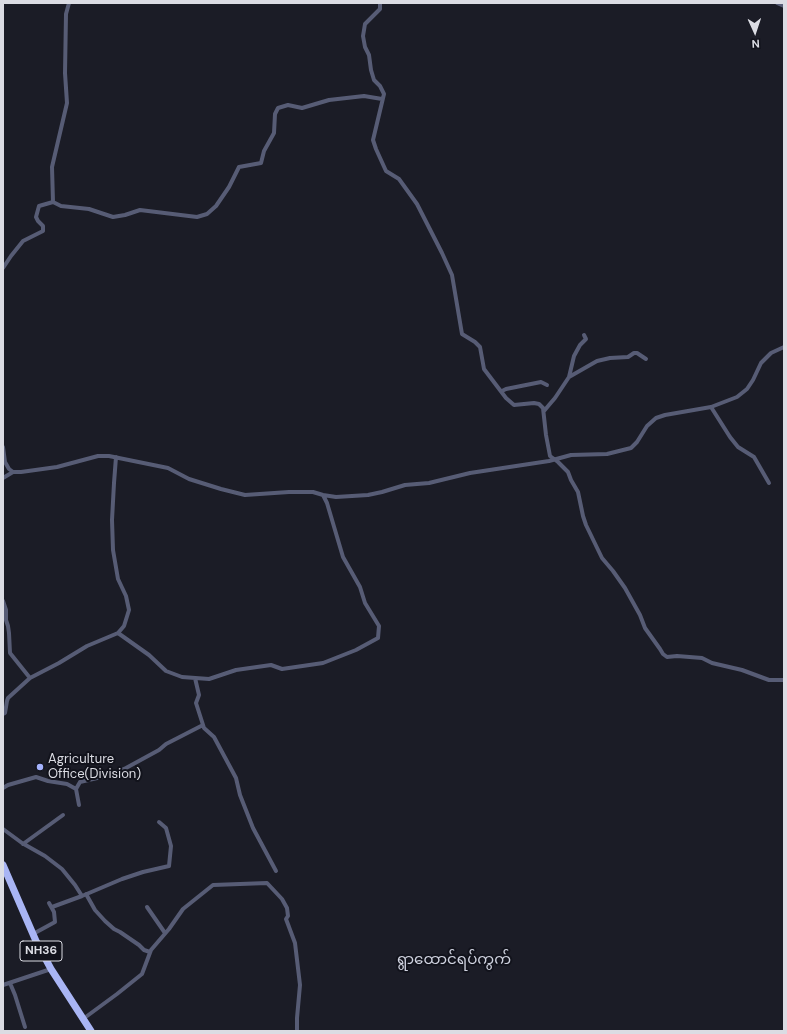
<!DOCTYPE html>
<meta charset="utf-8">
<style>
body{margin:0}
#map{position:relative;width:787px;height:1034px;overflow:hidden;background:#1b1c26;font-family:"DM Sans",sans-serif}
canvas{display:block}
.frame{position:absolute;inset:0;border:4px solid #dbdce3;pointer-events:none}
.north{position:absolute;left:735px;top:12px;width:40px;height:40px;-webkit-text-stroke:3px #12131c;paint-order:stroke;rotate:177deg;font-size:11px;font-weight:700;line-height:16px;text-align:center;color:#dbdce3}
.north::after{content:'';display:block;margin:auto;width:14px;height:18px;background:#dbdce3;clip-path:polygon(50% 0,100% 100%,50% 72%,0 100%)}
</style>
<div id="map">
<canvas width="787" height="1034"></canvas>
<div class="frame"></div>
<div class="north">N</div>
</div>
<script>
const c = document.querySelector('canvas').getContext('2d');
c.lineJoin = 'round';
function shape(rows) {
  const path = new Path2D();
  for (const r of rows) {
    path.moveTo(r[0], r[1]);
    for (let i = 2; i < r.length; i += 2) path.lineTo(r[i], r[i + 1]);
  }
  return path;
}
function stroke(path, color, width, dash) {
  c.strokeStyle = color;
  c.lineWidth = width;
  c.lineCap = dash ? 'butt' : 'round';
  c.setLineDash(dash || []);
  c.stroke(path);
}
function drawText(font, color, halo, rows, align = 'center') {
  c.font = font + ' "DM Sans","Noto Sans Myanmar",sans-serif';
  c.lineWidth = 4;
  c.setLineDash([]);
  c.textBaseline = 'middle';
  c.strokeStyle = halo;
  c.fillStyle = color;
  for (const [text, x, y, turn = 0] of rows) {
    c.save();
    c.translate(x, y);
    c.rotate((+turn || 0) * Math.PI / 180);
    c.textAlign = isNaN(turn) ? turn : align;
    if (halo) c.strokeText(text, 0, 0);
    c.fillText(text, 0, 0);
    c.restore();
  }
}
const street = shape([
 [380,3,380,9,365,24,363,36,365,47,369,55,371,70,374,80,380,86,384,94,373,140,376,149,386,171,399,179,417,204,442,253,452,275,462,334,475,342,480,347,484,369,506,398,514,405,534,403,539,404,543,408,546,435,550,456,558,462,568,472,571,480,578,492,583,516,586,525,602,558,613,571,625,588,640,615,645,628,660,649,663,654,667,657,677,656,702,658,712,663,742,670,769,680,784,680],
 [777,3,784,6],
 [53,202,61,206,89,209,113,217,125,215,140,210,197,217,207,214,216,206,229,187,239,167,261,163,264,151,274,133,275,114,278,108,288,105,302,108,329,100,364,96,382,99],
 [3,268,11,256,23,241,43,231,43,226,38,221,36,217,39,206,53,202,52,167,67,103,65,73,66,14,69,3],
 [569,377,574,356,580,345,586,339,584,335],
 [502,391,506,389,541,382,547,385],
 [711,407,730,437,738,447,754,457,769,483],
 [544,411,549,405,555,398,569,377,597,361,610,358,628,357,634,353,637,353,646,359],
 [3,447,5,462,9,469,13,472,21,472,57,467,98,456,109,456,168,468,189,479,221,489,245,495,289,492,313,492,323,495,336,497,368,495,382,492,405,485,429,483,470,473,549,461,571,455,607,454,631,448,637,442,647,426,656,418,665,415,711,407,737,397,747,389,753,380,761,363,771,353,784,347],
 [3,478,13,472],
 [3,601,6,610,6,620,8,626,9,633,10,653,30,678],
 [118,633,149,655,166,671,182,677,209,679,236,670,271,665,282,669,323,663,356,650,378,638,379,626,365,603,360,587,343,557,327,503,323,495],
 [195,678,199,695,196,703,204,728,214,737,236,778,240,795,253,828,276,871],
 [3,714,5,713,7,701,8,698,30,678,59,663,87,646,118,633,124,626,129,610,126,596,118,579,113,550,112,520,114,483,116,457],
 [3,788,8,785,36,777,48,781,67,784,76,789,79,805],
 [76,789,80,782,110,775,126,768,159,750,166,744,203,725],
 [3,829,22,843,45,856,62,869,75,885,82,896],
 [23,844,63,815],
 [86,894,95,910,105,921,114,929,120,932,139,945,144,950,150,952],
 [52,907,82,896,122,879,143,872,169,866,171,846,166,828,159,822],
 [147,907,165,933],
 [33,934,55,922,54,912,49,903],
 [10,983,15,995,25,1027],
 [3,985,51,969],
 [83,1019,117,994,142,974,151,950,169,929,183,909,213,885,267,883,282,899,287,908,288,916,286,919,295,943,300,985,297,1018,297,1031]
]);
const highway = shape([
 [3,865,36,941,51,969,91,1031]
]);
const markers = [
 [40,767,4,"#a4b2fc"]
];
const shields = [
 [41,951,42]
];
const shieldNames = [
 ["NH36",41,951]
];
const poiNames = [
 ["Agriculture",48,760],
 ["Office(Division)",48,775]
];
const quarterNames = [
 ["ရွာထောင်ရပ်ကွက်",454,960]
];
stroke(street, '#575c75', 4);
stroke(highway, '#a9b5f4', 7);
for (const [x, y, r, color] of markers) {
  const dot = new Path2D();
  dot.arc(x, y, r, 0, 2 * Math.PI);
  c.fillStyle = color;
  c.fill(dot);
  stroke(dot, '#12131c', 1.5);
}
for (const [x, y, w] of shields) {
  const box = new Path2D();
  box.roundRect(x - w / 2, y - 10, w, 20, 3);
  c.fillStyle = '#12131c';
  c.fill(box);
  stroke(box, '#dbdce3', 1);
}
drawText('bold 12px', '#dbdce3', null, shieldNames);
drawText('13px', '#dbdce3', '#12131c', poiNames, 'left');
drawText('15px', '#d0d3e0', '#12131c', quarterNames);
</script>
